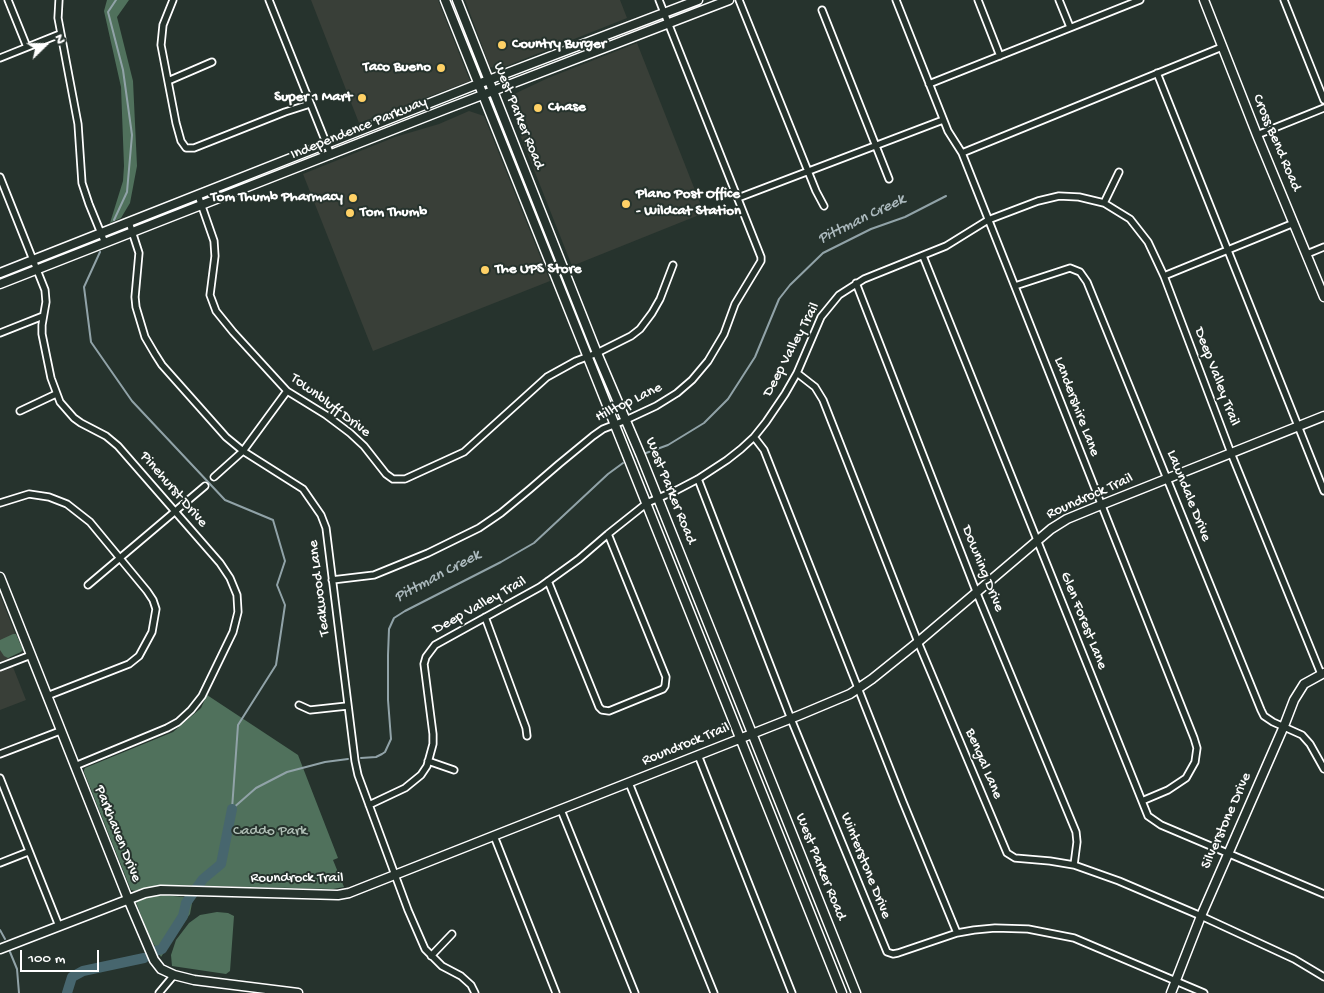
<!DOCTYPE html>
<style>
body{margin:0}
#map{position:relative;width:1324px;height:993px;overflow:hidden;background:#26332d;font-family:"Gochi Hand",sans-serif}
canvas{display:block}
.north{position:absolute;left:20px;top:20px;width:50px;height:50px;-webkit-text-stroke:4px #26332d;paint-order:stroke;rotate:68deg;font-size:14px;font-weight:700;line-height:20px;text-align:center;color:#fff}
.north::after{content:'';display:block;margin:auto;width:18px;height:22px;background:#fff;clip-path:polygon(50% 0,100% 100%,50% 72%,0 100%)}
.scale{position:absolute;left:20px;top:950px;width:79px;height:22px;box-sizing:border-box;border:2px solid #fff;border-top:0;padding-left:6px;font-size:15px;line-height:18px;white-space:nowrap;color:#fff;-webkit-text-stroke:4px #26332d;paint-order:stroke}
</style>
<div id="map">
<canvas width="1324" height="993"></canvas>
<div class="north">N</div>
<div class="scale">100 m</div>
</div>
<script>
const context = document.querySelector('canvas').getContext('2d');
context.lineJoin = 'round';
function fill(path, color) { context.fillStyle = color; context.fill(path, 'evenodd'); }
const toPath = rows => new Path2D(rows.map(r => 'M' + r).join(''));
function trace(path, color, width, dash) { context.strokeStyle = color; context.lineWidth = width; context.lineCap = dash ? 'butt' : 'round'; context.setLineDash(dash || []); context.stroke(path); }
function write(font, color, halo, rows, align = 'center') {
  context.font = font + ' "Gochi Hand",sans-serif'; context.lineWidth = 4; context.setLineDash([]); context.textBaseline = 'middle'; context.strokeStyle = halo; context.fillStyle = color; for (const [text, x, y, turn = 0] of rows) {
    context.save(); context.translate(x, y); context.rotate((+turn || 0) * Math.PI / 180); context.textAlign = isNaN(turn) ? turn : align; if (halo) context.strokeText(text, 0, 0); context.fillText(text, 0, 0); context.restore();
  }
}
fill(toPath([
 [311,0,438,0,470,81,359,123],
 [465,0,620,0,627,18,499,69,490,67],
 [637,43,704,213,572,266,521,137,510,100,510,96,548,78],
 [469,111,484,116,550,281,373,351,303,174,395,137,439,124],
 [0,595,22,651,9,657,26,700,0,710]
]), '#393f38');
fill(toPath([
 [107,0,129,0,117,17,133,81,137,166,130,203,121,218,110,223,123,181,124,166,121,87,104,11],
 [13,634,16,634,23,650,21,652,8,658,4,656,0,650,0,640],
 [207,695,298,755,338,858,333,860,344,887,333,889,173,885,158,885,135,891,131,890,84,772,84,770,85,768,173,732,201,708],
 [163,895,193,898,190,914,161,957,148,934,136,902,149,897],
 [217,912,228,913,234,916,230,971,226,974,172,966,171,955,176,940,189,923,200,915]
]), '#50715c');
trace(toPath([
 [114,220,127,192,132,135,123,70,108,12,116,0],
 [100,252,84,287,91,342,132,401,225,500,273,520,285,561,277,585,285,605,276,665,238,725,232,809],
 [646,453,668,445,704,423,728,399,755,357,779,299,790,285,823,253,871,229,905,217,946,196],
 [361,758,376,757,382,754,385,752,391,739,388,700,388,655,389,629,394,618,405,611,501,562,534,543,608,474,623,463],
 [232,809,256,788,287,772,325,762,348,759],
 [0,930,5,939],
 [10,952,17,969,19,993]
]), '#91a3a8', 2);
trace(toPath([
 [156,951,162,949,183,916,186,903,203,879,221,864,232,809],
 [67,993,72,977,83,971,144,958]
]), '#47666e', 10);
const street = toPath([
 [8,0,27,47],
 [59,0,58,18,78,124,82,183,89,204,105,243],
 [173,0,163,25,161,45,176,123,181,141,186,148,194,148,285,112,310,104],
 [269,0,331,155],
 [739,0,816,191,824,206],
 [896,0,948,131,962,153,1194,738,1197,748,1195,762,1186,778,1168,790,1142,801],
 [978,0,1000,56],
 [1059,0,1070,27],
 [1284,0,1324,100],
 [822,10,889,179],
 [0,58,60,34],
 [1157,73,1324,491],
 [168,81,212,62],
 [929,84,1140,0],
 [1257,135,1324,108],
 [962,153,1222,47],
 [0,177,45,290,46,302,42,325,42,334,51,378,60,402,74,418,81,423,106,436,118,446,220,563,230,578,237,595,238,612,233,632,202,696,191,710,178,722,167,728,75,766],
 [198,195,214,241,215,256,210,295,216,311,233,332,287,391,326,415,350,433,364,446,386,474,393,479,405,479,464,452,547,377,576,361,597,353,631,336,640,329,652,313,660,299,673,265],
 [738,198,943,120],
 [1104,203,1119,172],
 [129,222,139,253,135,297,136,307,145,337,155,354,162,365,226,437,243,451,303,489,321,515,326,528,355,761,358,775,408,910,425,949,442,966,461,976,471,985,475,993],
 [1307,254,1324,247],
 [923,256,1148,816,1161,825,1324,894],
 [1164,276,1294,223],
 [856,283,976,591,1076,832,1077,842,1074,865],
 [1015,286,1070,268,1080,272,1087,282,1261,710,1264,716,1273,722,1302,735,1310,744,1324,769],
 [0,333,43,316],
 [797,373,815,387,823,400,918,642,1007,853,1015,858,1050,861,1074,865,1119,881,1201,916,1294,959,1324,977],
 [20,411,56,394],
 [754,437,764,450,903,802,957,933],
 [214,477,243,451,287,391],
 [698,479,791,719,887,952,893,954,898,953,957,933,974,930,995,928,1028,929,1074,938,1204,993],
 [0,503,29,494,49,497,67,504,90,522,147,591,153,600,156,609,152,632,139,656,129,664,47,696],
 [332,580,374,575,428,553,479,528,501,513,530,489,559,464,593,436,603,429,626,420,656,406,677,393,692,380,708,361,724,334,735,304,761,261,761,257,659,0],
 [548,581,599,707,602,710,609,711,663,689,665,686,666,677,608,534],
 [88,585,205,486],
 [485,617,526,728,527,736],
 [0,667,31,655],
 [299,705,310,710,347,706],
 [0,754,60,731],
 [698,755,792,993],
 [428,761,454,770],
 [0,778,59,926],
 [629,783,714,993],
 [369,805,405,788,421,775,427,766,433,744,433,734,424,664,426,657,435,645,540,587,579,559,608,534,647,503,677,490,698,479,727,460,741,449,754,437,766,422,785,394,797,373,821,317,839,295,864,279,946,246,988,220,1038,201,1059,196,1079,197,1104,203,1130,219,1148,242,1164,276,1231,453,1321,674],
 [561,810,635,993],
 [494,836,556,993],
 [0,863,28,852],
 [431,956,452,934],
 [159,993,174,975]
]);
const secondary = toPath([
 [445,0,842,993],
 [457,0,597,353,641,456,856,993],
 [1204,0,1257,135,1324,297],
 [0,273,473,86,698,0],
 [0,284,446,109,729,0],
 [0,577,128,899,154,960,161,969,174,975,194,980,298,993],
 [0,949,145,893,161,890,338,895,349,893,800,715,850,694,872,679,918,642,1051,529,1067,519,1101,505,1324,416],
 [1171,993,1201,916,1284,726,1294,700,1304,684,1324,673]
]);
trace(street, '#fff', 9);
trace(secondary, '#fff', 11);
trace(street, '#26332d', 5.5);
trace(secondary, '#26332d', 8);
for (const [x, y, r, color] of [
 [502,45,5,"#ffd166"],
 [441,68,5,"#ffd166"],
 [362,98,5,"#ffd166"],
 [538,108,5,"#ffd166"],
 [353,198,5,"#ffd166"],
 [626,204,5,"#ffd166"],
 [350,213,5,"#ffd166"],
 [485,270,5,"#ffd166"]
]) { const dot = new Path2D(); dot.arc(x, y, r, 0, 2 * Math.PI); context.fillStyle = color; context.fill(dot); trace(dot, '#26332d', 2); }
write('bold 15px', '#fff', '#26332d', [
 ["Country Burger",512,45],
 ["Taco Bueno",431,68,"right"],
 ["Super 1 Mart",352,98,"right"],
 ["Chase",548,108],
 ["Plano Post Office",636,195],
 ["- Wildcat Station",636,212],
 ["Tom Thumb Pharmacy",343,198,"right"],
 ["Tom Thumb",360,213],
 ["The UPS Store",495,270]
], 'left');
write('15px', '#fff', '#26332d', [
 ["West Parker Road",518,116,68],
 ["Independence Parkway",359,129,-22],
 ["Cross Bend Road",1276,143,67],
 ["Deep Valley Trail",792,350,-62],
 ["Deep Valley Trail",1216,377,69],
 ["Hilltop Lane",629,403,-26],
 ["Townbluff Drive",330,406,37],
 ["Landershire Lane",1076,407,69],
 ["Pinehurst Drive",173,490,49],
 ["West Parker Road",670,491,68],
 ["Lawndale Drive",1188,496,68],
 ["Roundrock Trail",1090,497,-24],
 ["Downing Drive",982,569,68],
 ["Teakwood Lane",320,588,-97],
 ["Deep Valley Trail",480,606,-29],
 ["Glen Forest Lane",1083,621,68],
 ["Roundrock Trail",686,745,-22],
 ["Bengal Lane",983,764,67],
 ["Silverstone Drive",1227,821,-66],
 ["Parkhaven Drive",117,834,68],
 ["Winterstone Drive",865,866,68],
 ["West Parker Road",820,867,68],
 ["Roundrock Trail",297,879]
]);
write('15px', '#b0bfb6', '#26332d', [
 ["Caddo Park",270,832]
]);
write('italic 16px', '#acbabe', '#26332d', [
 ["Pittman Creek",862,220,-26],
 ["Pittman Creek",438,577,-28]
]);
</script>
